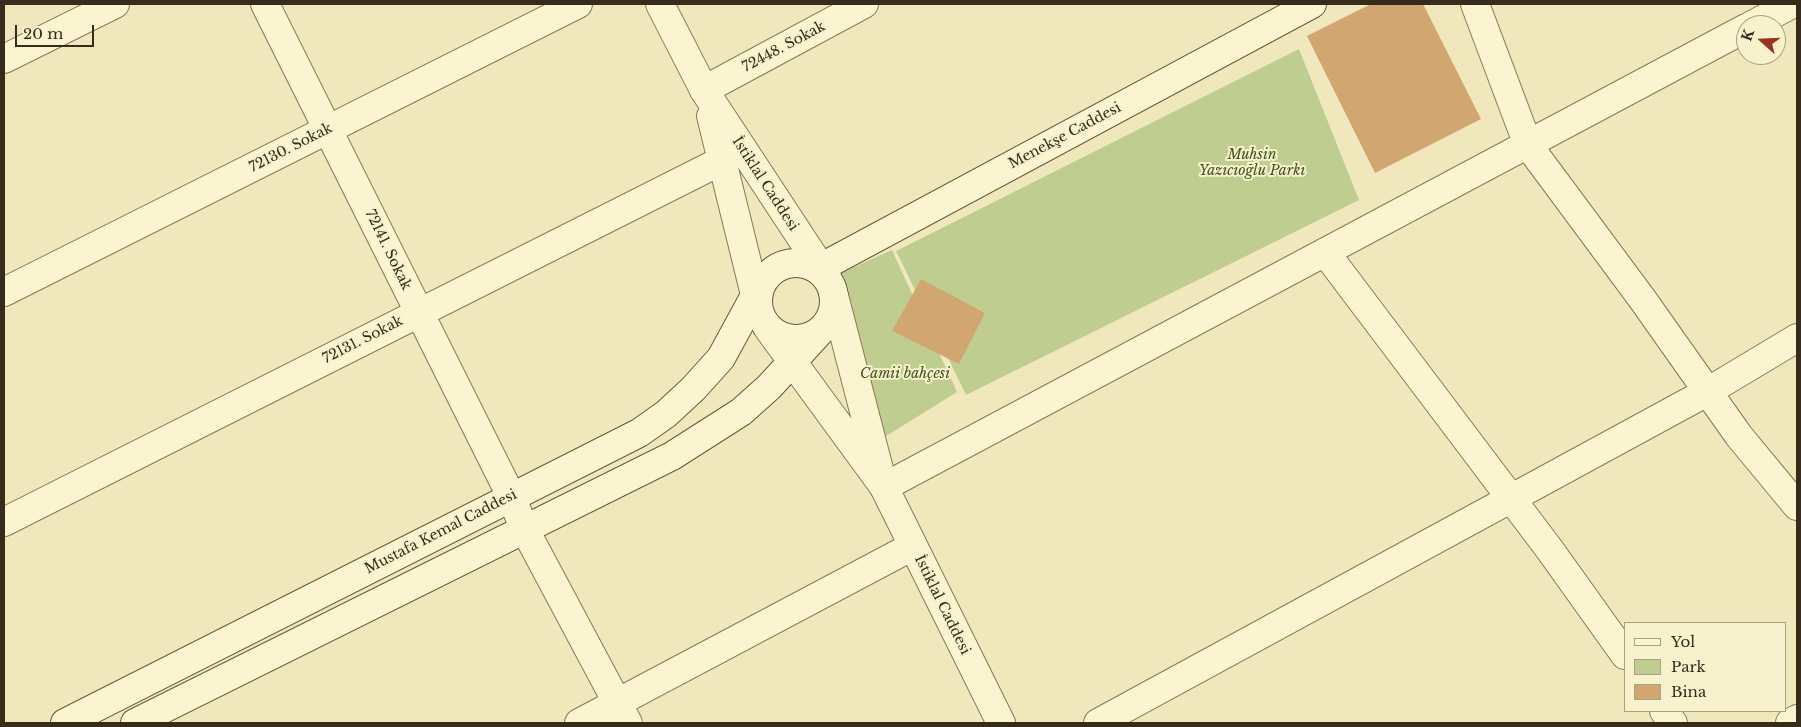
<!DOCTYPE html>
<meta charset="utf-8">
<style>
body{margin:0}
#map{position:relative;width:1801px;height:727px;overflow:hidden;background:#f0e8bc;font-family:"Libre Baskerville",serif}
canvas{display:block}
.frame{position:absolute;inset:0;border:5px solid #372c1b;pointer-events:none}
.legend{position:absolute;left:1624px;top:622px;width:162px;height:90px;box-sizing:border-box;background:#f7f1cc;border:1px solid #aaa285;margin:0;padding:6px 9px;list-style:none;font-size:15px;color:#372c1b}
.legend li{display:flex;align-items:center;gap:10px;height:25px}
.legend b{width:25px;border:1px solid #aaa285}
.north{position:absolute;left:1736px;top:15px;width:50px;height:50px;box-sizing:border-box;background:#f7f1cc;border:1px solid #aaa285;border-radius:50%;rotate:290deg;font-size:14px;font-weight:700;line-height:20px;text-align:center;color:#372c1b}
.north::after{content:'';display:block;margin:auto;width:18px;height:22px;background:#9b3121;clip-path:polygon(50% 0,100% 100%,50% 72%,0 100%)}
.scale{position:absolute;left:15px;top:25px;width:79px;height:22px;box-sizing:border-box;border:2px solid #372c1b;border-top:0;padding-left:6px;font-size:15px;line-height:18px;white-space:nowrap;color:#372c1b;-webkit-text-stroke:4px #f7f1cc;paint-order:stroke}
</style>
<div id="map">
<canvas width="1801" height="727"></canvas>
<div class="frame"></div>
<ul class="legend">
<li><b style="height:6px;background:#fbf4d0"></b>Yol</li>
<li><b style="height:14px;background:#bfce90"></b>Park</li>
<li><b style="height:14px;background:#d1a670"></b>Bina</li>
</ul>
<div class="north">K</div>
<div class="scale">20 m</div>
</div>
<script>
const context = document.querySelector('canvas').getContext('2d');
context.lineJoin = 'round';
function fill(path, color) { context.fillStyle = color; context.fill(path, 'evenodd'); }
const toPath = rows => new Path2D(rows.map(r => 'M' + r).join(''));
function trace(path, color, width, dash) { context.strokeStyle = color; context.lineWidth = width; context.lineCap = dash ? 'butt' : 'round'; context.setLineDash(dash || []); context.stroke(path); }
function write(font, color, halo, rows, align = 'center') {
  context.font = font + ' "Libre Baskerville",serif'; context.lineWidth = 4; context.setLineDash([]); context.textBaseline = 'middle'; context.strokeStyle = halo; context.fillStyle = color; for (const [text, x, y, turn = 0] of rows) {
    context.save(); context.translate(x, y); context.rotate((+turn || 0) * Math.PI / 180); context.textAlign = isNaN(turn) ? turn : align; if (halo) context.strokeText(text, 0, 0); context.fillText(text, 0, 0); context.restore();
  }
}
fill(toPath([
 [1299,49,1359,200,966,395,896,251],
 [892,250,957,392,883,438,832,277]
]), '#bfce90');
fill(toPath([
 [1371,4,1423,4,1481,119,1375,173,1307,36],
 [921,279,985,313,959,364,892,331]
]), '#d1a670');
const minor = toPath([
 [265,4,511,496,524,528,628,723],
 [1475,4,1528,145,1643,300,1739,436,1797,506],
 [1752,25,1792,4],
 [4,59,115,4],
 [704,90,864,4],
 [1325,252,1550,550,1625,655],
 [4,292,578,4],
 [884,487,1746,28],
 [4,522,723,160],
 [1664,711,1673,723],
 [579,723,913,546],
 [1098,723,1707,392,1797,338],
 [1790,723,1797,719]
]);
const tertiary = toPath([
 [660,4,704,90,827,277],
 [711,116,757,303],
 [832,288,880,473],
 [767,327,884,487,1001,723]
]);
const secondary = toPath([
 '758 301a38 38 0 1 1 76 0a38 38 0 1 1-76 0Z',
 [818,269,1312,4],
 [65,723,639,433,666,414,693,389,721,358,764,279],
 [135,723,672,456,741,412,769,387,826,325]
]);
trace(minor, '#897855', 30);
trace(tertiary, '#897855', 30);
trace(secondary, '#6a5838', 30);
trace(minor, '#fbf4d0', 28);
trace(tertiary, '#fbf4d0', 28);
trace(secondary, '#fbf4d0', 28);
write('14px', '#372c1b', '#f7f1cc', [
 ["72448. Sokak",784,47,-28],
 ["Menekşe Caddesi",1065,136,-28],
 ["72130. Sokak",291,148,-27],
 ["İstiklal Caddesi",765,184,57],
 ["72141. Sokak",388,250,64],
 ["72131. Sokak",363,340,-27],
 ["Mustafa Kemal Caddesi",441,532,-27],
 ["İstiklal Caddesi",942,605,64]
]);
write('italic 14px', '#405520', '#f7f1cc', [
 ["Muhsin",1252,155],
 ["Yazıcıoğlu Parkı",1252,171],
 ["Camii bahçesi",905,374]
]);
</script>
